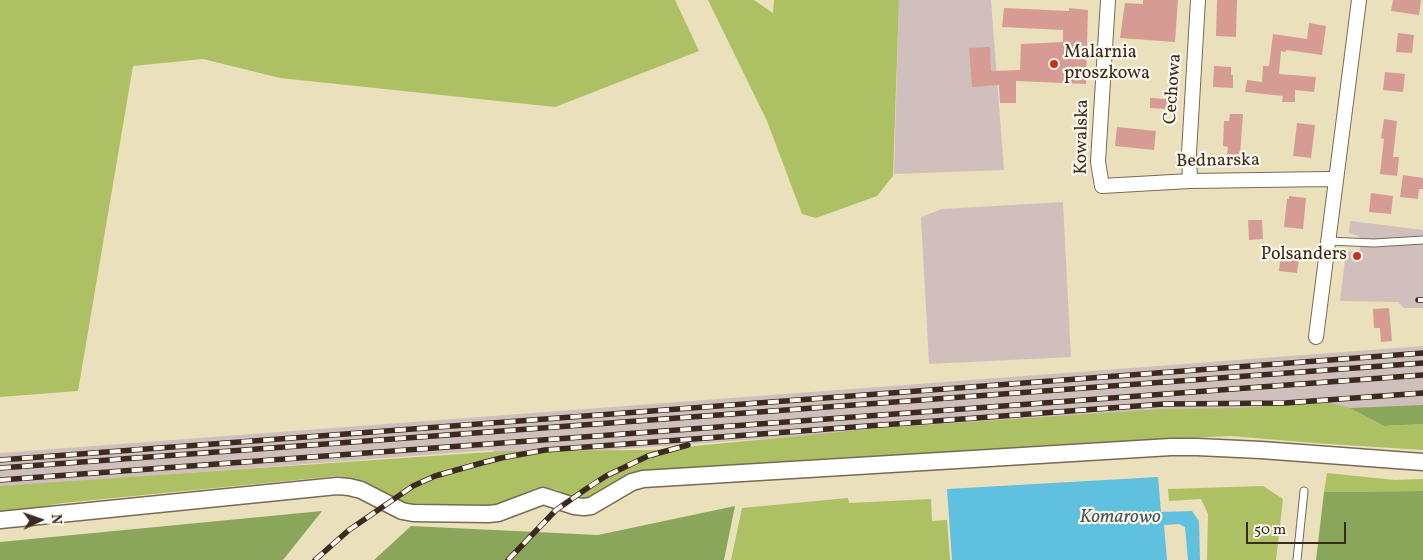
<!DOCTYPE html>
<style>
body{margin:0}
#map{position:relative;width:1423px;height:560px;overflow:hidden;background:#ebe0bc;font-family:Vollkorn,serif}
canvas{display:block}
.north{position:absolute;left:15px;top:495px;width:50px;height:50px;-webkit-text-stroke:4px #fbf7ec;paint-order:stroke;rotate:87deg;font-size:14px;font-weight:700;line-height:20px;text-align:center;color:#3b2a1e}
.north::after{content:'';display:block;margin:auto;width:18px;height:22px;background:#3b2a1e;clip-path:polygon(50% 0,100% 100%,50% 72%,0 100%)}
.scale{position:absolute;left:1246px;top:522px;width:100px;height:22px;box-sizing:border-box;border:2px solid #3b2a1e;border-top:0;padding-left:6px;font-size:15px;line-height:18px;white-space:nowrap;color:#3b2a1e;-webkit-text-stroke:4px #fbf7ec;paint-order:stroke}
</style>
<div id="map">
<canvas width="1423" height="560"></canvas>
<div class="north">N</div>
<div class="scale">50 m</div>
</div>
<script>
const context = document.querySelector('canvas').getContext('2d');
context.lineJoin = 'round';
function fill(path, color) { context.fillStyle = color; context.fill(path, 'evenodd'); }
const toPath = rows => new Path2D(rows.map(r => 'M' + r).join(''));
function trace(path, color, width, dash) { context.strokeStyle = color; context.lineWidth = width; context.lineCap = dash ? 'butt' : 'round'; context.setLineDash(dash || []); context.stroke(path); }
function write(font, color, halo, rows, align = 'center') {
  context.font = font + ' Vollkorn,serif'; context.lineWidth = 4.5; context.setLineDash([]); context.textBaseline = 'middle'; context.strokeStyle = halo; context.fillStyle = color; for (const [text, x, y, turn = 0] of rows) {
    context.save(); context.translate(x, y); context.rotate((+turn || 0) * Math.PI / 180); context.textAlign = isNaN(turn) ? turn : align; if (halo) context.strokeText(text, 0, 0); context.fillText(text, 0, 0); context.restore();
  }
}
fill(toPath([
 [899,0,991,0,1004,170,894,174],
 [1063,202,1071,357,929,364,921,217,942,209],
 [1350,221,1423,230,1423,308,1404,308,1398,302,1340,301,1346,252,1360,250,1359,236,1349,233],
 [1423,346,1423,411,1085,415,568,453,497,464,493,450,0,487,0,453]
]), '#d1bfbe');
fill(toPath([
 [0,0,675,0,699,51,555,107,280,78,203,59,133,66,78,391,0,397],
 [708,0,754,0,773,13,774,0,899,0,893,176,877,196,816,218,802,214,767,121],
 [1327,402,1350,408,1384,426,1423,424,1423,450,1314,443,1231,436,1167,439,635,474,590,499,577,500,557,490,545,487,536,488,497,505,483,506,410,506,396,501,372,486,355,479,337,476,63,503,0,513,0,486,504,451,653,450,882,428,1163,409,1237,408],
 [1327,473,1395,480,1423,479,1423,491,1324,492],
 [1263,486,1283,499,1276,560,1207,560,1208,514,1201,499,1169,501,1168,489],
 [848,498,849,503,931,499,932,521,947,520,950,560,731,560,742,508]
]), '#adc064');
fill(toPath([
 [1423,405,1423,424,1384,426,1350,408],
 [1423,491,1423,560,1316,560,1324,492],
 [735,506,724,560,374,560,411,526,598,535],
 [322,511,283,560,0,560,0,542]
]), '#8aa65a');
fill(toPath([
 [1158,477,1161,512,1192,511,1199,521,1200,560,1188,560,1185,527,1179,524,1164,525,1167,560,952,560,947,489]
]), '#5fc1dd');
fill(toPath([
 [1143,0,1178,0,1175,42,1120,38,1125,3,1143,4],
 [1217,0,1237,0,1236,37,1216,36],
 [1393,0,1421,0,1419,15,1391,11],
 [1004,8,1069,11,1069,8,1088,10,1086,84,1016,81,1016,103,1000,103,999,85,972,87,969,48,990,47,991,71,1020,70,1021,44,1063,42,1063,30,1002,27],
 [1309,23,1326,26,1322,55,1286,50,1286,52,1281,51,1279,74,1316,77,1314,92,1295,90,1295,102,1282,102,1283,96,1245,92,1247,80,1262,82,1263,66,1269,66,1273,34,1307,39],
 [1398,33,1414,35,1412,53,1396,52],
 [1214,66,1231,67,1231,75,1233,75,1233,88,1213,87],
 [1385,72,1405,74,1403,92,1383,90],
 [1150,98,1167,99,1167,109,1150,108],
 [1230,114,1243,114,1240,155,1227,154,1228,147,1223,146,1224,121,1229,121],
 [1384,119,1397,121,1393,157,1399,157,1397,176,1380,174,1384,139,1381,138],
 [1297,123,1315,125,1311,158,1293,156],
 [1117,127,1156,131,1154,150,1115,146],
 [1403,175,1423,178,1423,189,1419,189,1418,199,1400,197],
 [1371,193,1393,196,1391,214,1369,212],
 [1289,196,1306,198,1303,229,1284,227,1287,199,1289,199],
 [1248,220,1262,220,1263,239,1249,240],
 [1281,251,1300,254,1297,273,1279,271],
 [1389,308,1392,341,1381,342,1380,328,1374,328,1373,309]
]), '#d69c93');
const service = toPath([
 [1328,241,1374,243,1423,240],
 [1297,560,1304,491]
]);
const minor = toPath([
 [1108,0,1098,162,1102,186,1190,181,1328,179,1336,180],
 [1190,181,1189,153,1198,0],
 [1316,337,1359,0]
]);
const tertiary = toPath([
 [0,520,337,486,349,487,361,490,402,511,413,513,488,514,498,513,543,496,574,506,584,507,591,506,632,482,643,479,1171,447,1197,447,1261,450,1423,462]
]);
trace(service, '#796a55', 9);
trace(minor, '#796a55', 16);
trace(tertiary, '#796a55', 19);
trace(service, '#fff', 7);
trace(minor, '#fff', 14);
trace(tertiary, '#fff', 16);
const rail = toPath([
 [1418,300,1423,300],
 [0,460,1423,353],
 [0,468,1423,363],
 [0,480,1423,375],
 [315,560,349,530,413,486,435,476,478,464,501,458,545,450,1164,404,1285,403,1423,393],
 [508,560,556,510,586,489,606,476,648,456,688,445]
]);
trace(rail, '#3b2a1e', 5.5);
trace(rail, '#fbf7ec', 4, [11]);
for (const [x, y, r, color] of [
 [1054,64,5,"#c8321e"],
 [1357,256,5,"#c8321e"]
]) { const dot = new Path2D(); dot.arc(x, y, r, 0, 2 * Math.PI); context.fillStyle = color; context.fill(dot); trace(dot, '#fbf7ec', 2); }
write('18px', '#3b2a1e', '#fbf7ec', [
 ["Malarnia",1064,54],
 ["proszkowa",1064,75],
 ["Polsanders",1347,256,"right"]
], 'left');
write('18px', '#3b2a1e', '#fbf7ec', [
 ["Cechowa",1174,89,-86],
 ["Kowalska",1083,137,-89],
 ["Bednarska",1218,162,-1]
]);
write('italic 19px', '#465757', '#fbf7ec', [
 ["Komarowo",1120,519]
]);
</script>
